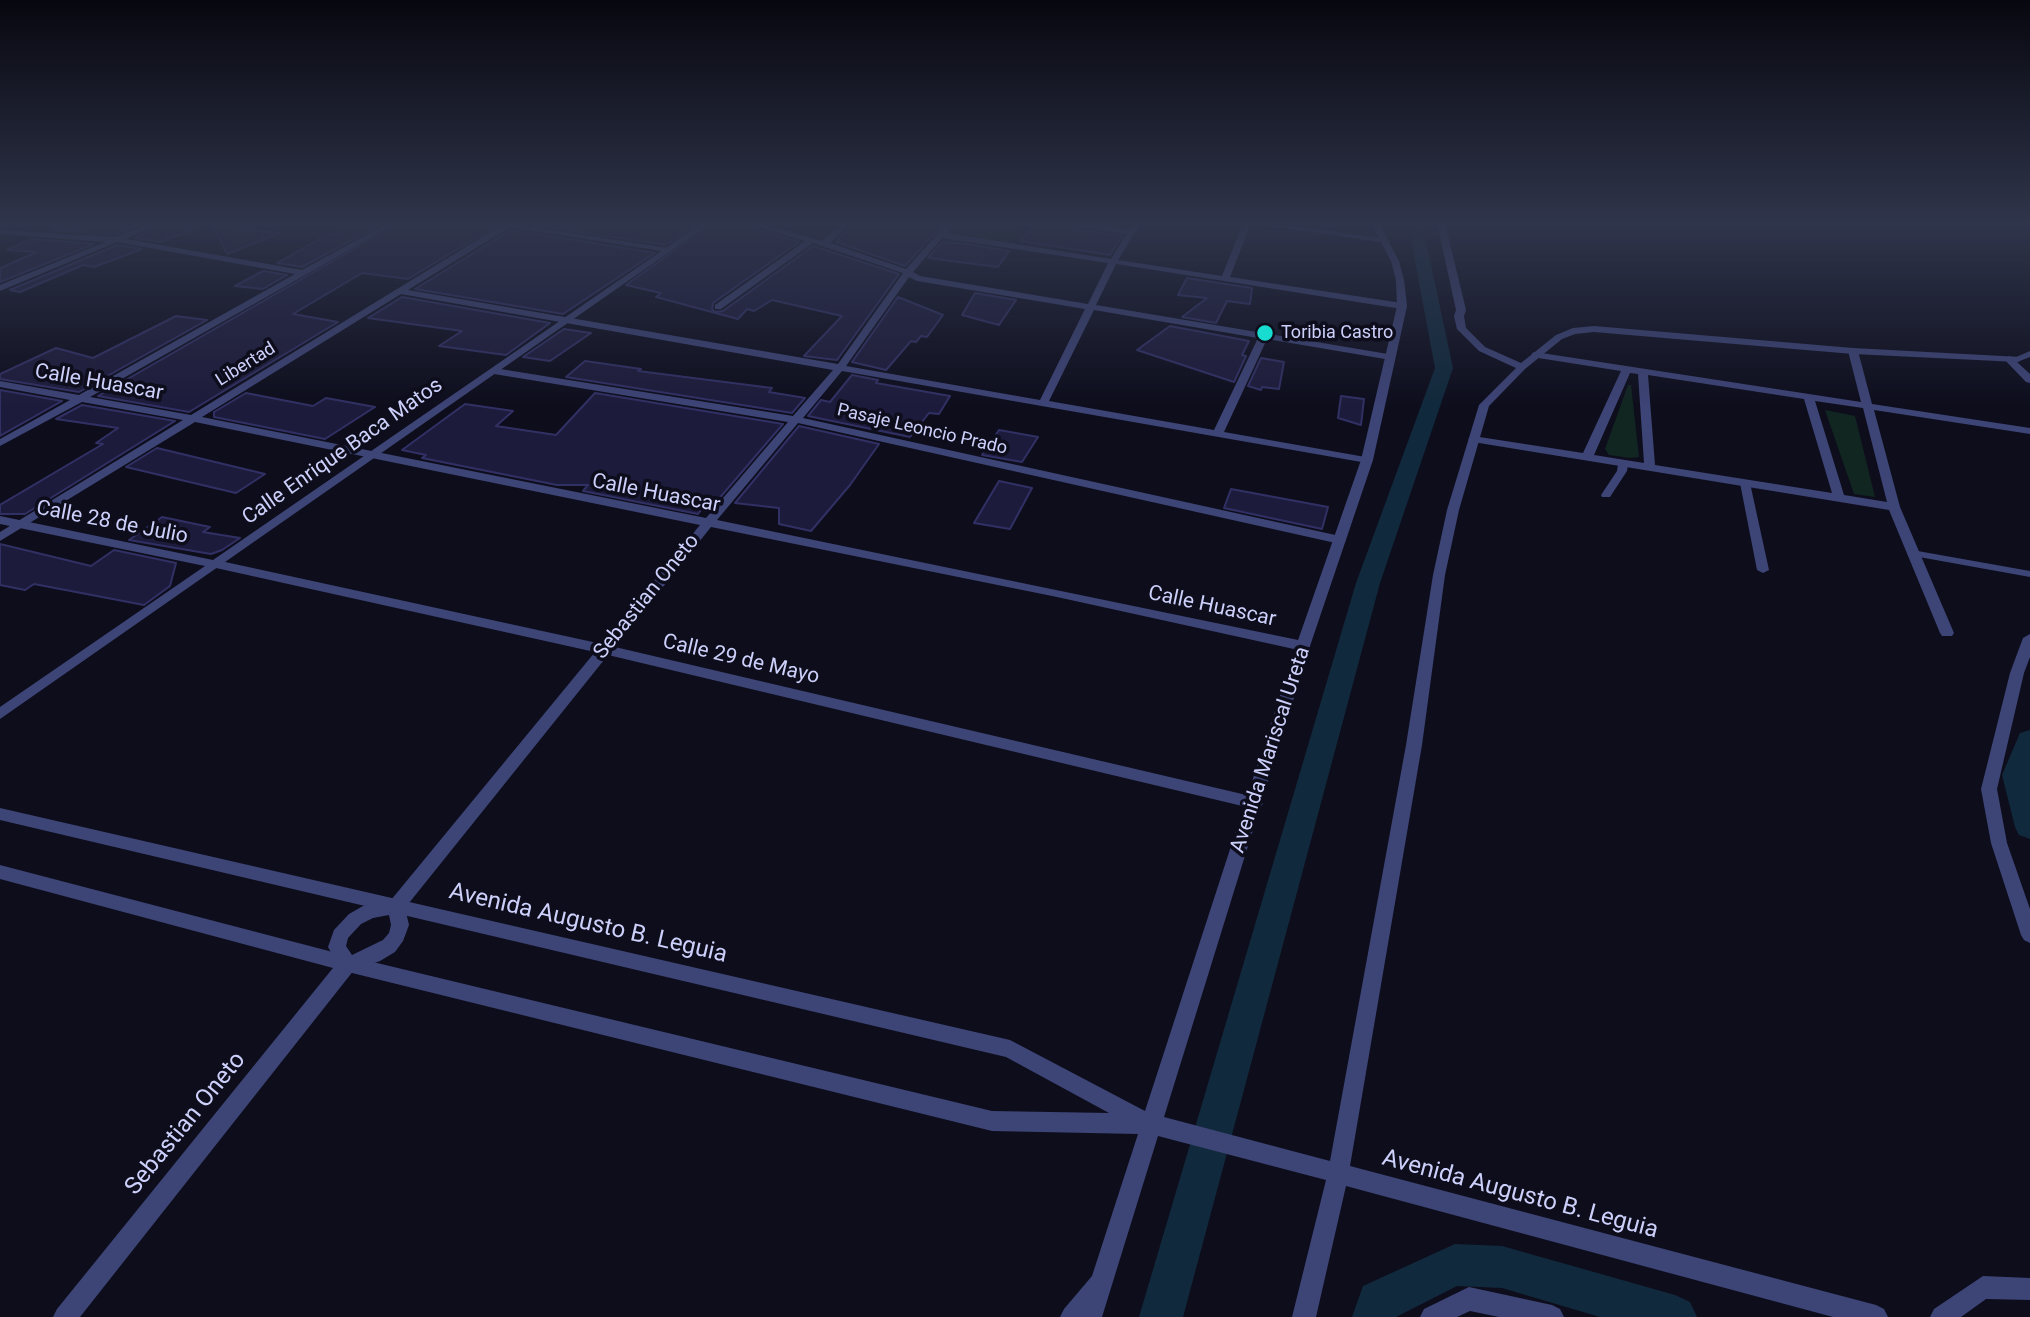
<!DOCTYPE html>
<style>
body{margin:0}
canvas{display:block;background:#0d0d1c}
</style>
<canvas width="2030" height="1317"></canvas>
<script>
const context = document.querySelector('canvas').getContext('2d');
context.lineJoin = 'round';
function fill(path, color) { context.fillStyle = color; context.fill(path, 'evenodd'); }
const toPath = rows => new Path2D(rows.map(r => 'M' + r).join(''));
function trace(path, color, width, dash) { context.strokeStyle = color; context.lineWidth = width; context.lineCap = dash ? 'butt' : 'round'; context.setLineDash(dash || []); context.stroke(path); }
function write(font, color, halo, rows, align = 'center') {
  context.font = font + ' Roboto,sans-serif'; context.lineWidth = 7; context.setLineDash([]); context.textBaseline = 'middle'; context.strokeStyle = halo; context.fillStyle = color; for (const [text, x, y, turn = 0] of rows) {
    context.save(); context.translate(x, y); context.rotate((+turn || 0) * Math.PI / 180); context.textAlign = isNaN(turn) ? turn : align; if (halo) context.strokeText(text, 0, 0); context.fillText(text, 0, 0); context.restore();
  }
}
fill(toPath([
 [951,223,1026,223,1006,244,942,235],
 [1628,385,1631,385,1639,457,1630,458,1609,455,1605,449],
 [1825,410,1855,416,1875,497,1854,494]
]), '#112521');
fill(toPath([
 [1408,223,1422,223,1453,368,1380,583,1183,1317,1139,1317,1356,583,1435,368,1408,223],
 [2030,730,2030,839,2019,835,2015,827,2002,775,2020,733,2030,730],
 [1455,1244,1502,1246,1675,1295,1690,1302,1697,1317,1600,1317,1502,1288,1457,1286,1396,1317,1352,1317,1363,1286,1455,1244]
]), '#11293c');
const building = toPath([
 [69,223,145,223,115,234,51,230,69,223],
 [163,223,207,223,207,224,160,242,135,238,163,223],
 [337,223,383,223,302,267,277,263,329,234,336,235,337,223],
 [399,223,501,223,408,279,362,273,293,314,338,322,189,412,98,396,399,223],
 [520,223,698,223,666,245,520,223],
 [713,223,742,223,744,226,799,242,713,303,712,309,715,312,723,311,813,246,899,274,837,360,804,356,842,316,772,300,754,311,747,309,738,319,656,297,661,293,626,285,713,223],
 [854,223,944,223,905,266,836,242,854,223],
 [1038,223,1060,224,1066,228,1122,236,1110,255,1020,241,1038,223],
 [213,226,280,233,227,254,213,226],
 [511,230,655,253,563,314,415,289,511,230],
 [31,239,94,244,0,282,0,268,37,252,7,250,31,239],
 [942,242,967,244,1009,251,998,267,928,258,942,242],
 [117,245,142,249,94,267,83,265,20,292,10,290,117,245],
 [263,271,287,275,263,289,235,286,263,271],
 [1187,278,1252,288,1250,304,1227,301,1216,323,1182,317,1207,298,1178,295,1187,278],
 [975,293,1016,300,999,325,962,315,975,293],
 [402,297,550,323,506,355,439,346,462,331,368,318,402,297],
 [898,297,943,315,927,337,921,336,916,342,911,341,886,370,852,362,898,297],
 [176,316,207,320,79,392,0,379,0,374,56,348,93,358,176,316],
 [1170,326,1249,341,1242,355,1246,356,1234,382,1137,350,1170,326],
 [564,329,591,333,550,361,523,357,564,329],
 [1261,358,1284,362,1279,389,1262,387,1261,390,1248,386,1261,358],
 [585,361,641,369,638,371,772,388,769,392,805,398,792,413,566,377,585,361],
 [852,375,878,380,876,383,950,396,939,414,929,413,910,437,808,416,821,400,830,402,852,375],
 [0,390,62,401,0,436,0,390],
 [246,393,313,406,326,398,375,407,325,439,214,417,214,412,246,393],
 [595,393,783,424,717,501,708,500,698,514,583,491,588,485,557,485,422,458,426,455,402,450,465,404,513,411,496,426,556,435,595,393],
 [1341,396,1364,399,1361,425,1338,418,1341,396],
 [82,405,175,421,25,514,0,514,0,505,103,444,96,443,118,428,56,419,82,405],
 [799,426,879,444,850,485,811,531,779,524,779,508,735,503,799,426],
 [999,430,1038,437,1022,462,982,455,999,430],
 [157,448,265,474,236,493,126,467,157,448],
 [999,481,1032,488,1010,529,974,523,999,481],
 [1231,489,1328,507,1322,529,1224,508,1231,489],
 [162,517,210,527,203,532,240,538,222,550,211,554,129,540,162,517],
 [0,544,91,566,114,550,176,563,170,586,144,605,34,584,25,590,0,585,0,544]
]);
fill(building, '#1d1b3b');
trace(building, '#313064', 2);
fill(toPath([
 [1623,461,1628,464,1627,471,1610,497,1602,497,1601,495,1617,471,1618,464,1623,461],
 [1745,480,1750,483,1769,570,1763,573,1757,570,1740,483,1745,480],
 [1912,550,2030,571,2030,577,1908,555,1907,553,1912,550]
]), '#3d4476');
fill(toPath([
 [151,223,161,223,126,239,302,270,388,223,397,223,90,397,191,415,505,223,668,248,672,250,668,252,510,227,408,290,838,364,903,273,813,243,721,309,715,309,715,305,805,241,745,223,756,223,822,241,842,223,850,223,830,243,906,269,947,223,955,223,946,233,1111,259,1126,234,1066,225,1062,223,1080,223,1129,229,1133,223,1141,223,1118,260,1222,276,1243,223,1251,223,1230,277,1402,303,1407,306,1402,309,1116,264,1096,305,1394,355,1394,359,1391,360,1267,339,1224,432,1371,458,1373,460,1367,463,842,371,803,418,1340,536,1346,540,1344,543,1340,544,798,423,717,520,1303,641,1310,646,1308,649,1303,651,1057,597,711,527,615,647,1255,797,1261,799,1263,803,1261,807,1255,809,608,655,405,908,409,925,403,941,395,952,380,961,354,970,80,1317,53,1317,57,1309,337,963,328,947,334,930,349,914,363,906,391,900,595,652,216,568,212,567,210,564,212,561,216,560,602,644,700,525,195,422,0,541,0,532,183,420,82,402,0,446,0,439,70,400,0,387,0,381,79,395,295,274,117,242,0,291,0,285,105,242,0,234,0,230,115,237,151,223],
 [942,238,1108,263,1088,304,920,276,913,272,942,238],
 [909,277,917,281,1085,309,1040,400,846,366,909,277],
 [401,294,833,370,793,416,494,368,489,371,494,374,788,422,706,518,202,417,401,294],
 [1094,310,1258,338,1214,430,1049,401,1094,310],
 [389,915,391,925,389,933,383,940,352,955,346,946,348,938,361,924,373,918,389,915],
 [1252,223,1270,223,1386,239,1390,241,1386,243,1252,223],
 [1853,348,1858,351,1872,404,2030,428,2030,434,1874,410,1900,507,1954,633,1952,636,1942,636,1940,633,1889,510,1473,442,1468,439,1473,436,1583,453,1621,371,1532,357,1532,353,1535,352,1861,402,1848,351,1853,348],
 [1630,373,1638,374,1644,463,1594,455,1630,373],
 [1648,375,1804,399,1832,493,1655,465,1648,375],
 [1815,401,1863,408,1887,502,1844,495,1815,401],
 [2030,351,2030,357,2017,362,2030,374,2030,383,2026,382,2004,359,2009,356,2014,358,2030,351],
 [2030,634,2030,657,2024,673,1997,789,2007,843,2030,909,2030,943,2024,940,2021,935,1991,843,1981,789,2010,673,2023,638,2030,634],
 [1983,1276,2030,1278,2030,1300,1986,1299,1961,1317,1930,1317,1934,1309,1983,1276],
 [1469,1287,1552,1305,1560,1309,1564,1317,1499,1317,1470,1311,1457,1317,1420,1317,1424,1309,1469,1287]
]), '#3d4476');
fill(toPath([
 [702,223,711,223,0,719,0,707,205,566,0,524,0,516,213,560,702,223],
 [1371,223,1379,223,1399,261,1404,280,1407,306,1373,460,1310,646,1164,1117,1330,1161,1406,745,1433,575,1447,510,1479,405,1516,368,1479,351,1457,329,1454,316,1456,310,1437,223,1445,223,1466,310,1464,316,1466,328,1485,347,1521,363,1556,335,1573,328,1594,326,1853,348,2021,357,2023,359,2018,362,1853,354,1594,332,1575,334,1562,339,1525,369,1489,406,1459,510,1445,575,1422,745,1350,1166,1876,1305,1884,1309,1888,1317,1833,1317,1346,1186,1316,1317,1292,1317,1326,1180,1158,1136,1102,1317,1060,1317,1064,1309,1092,1276,1138,1134,992,1131,348,972,0,879,0,865,348,956,992,1111,1109,1113,1006,1057,0,820,0,808,1010,1040,1145,1111,1296,646,1361,460,1397,306,1396,280,1391,261,1371,223]
]), '#3d4476');
const sky = context.createLinearGradient(0, 0, 0, 407);
sky.addColorStop(0, '#07070f');
sky.addColorStop(0.55, '#2f354b');
sky.addColorStop(1, '#2f354b00');
context.fillStyle = sky;
context.fillRect(0, 0, 2030, 407);
for (const [x, y, r, color] of [
 [1265,333,9,"#17dccf"]
]) { const dot = new Path2D(); dot.arc(x, y, r, 0, 2 * Math.PI); context.fillStyle = color; context.fill(dot); trace(dot, '#0d0d1c', 2.5); }
write('18px', '#cdd0fa', '#0d0d1c', [
 ["Toribia Castro",1281,333]
], 'left');
write('18px', '#cdd0fa', '#0d0d1c', [
 ["Libertad",246,365,-32],
 ["Pasaje Leoncio Prado",922,430,13]
]);
write('21px', '#cdd0fa', '#0d0d1c', [
 ["Calle Huascar",99,383,10],
 ["Calle Enrique Baca Matos",343,452,-35],
 ["Calle Huascar",656,494,11],
 ["Calle 28 de Julio",112,523,11],
 ["Sebastian Oneto",647,597,-51],
 ["Calle Huascar",1212,607,12],
 ["Calle 29 de Mayo",741,660,13],
 ["Avenida Mariscal Ureta",1271,750,-72]
]);
write('24px', '#cdd0fa', '#0d0d1c', [
 ["Avenida Augusto B. Leguia",588,924,13],
 ["Sebastian Oneto",186,1124,-51],
 ["Avenida Augusto B. Leguia",1520,1195,15]
]);
</script>
